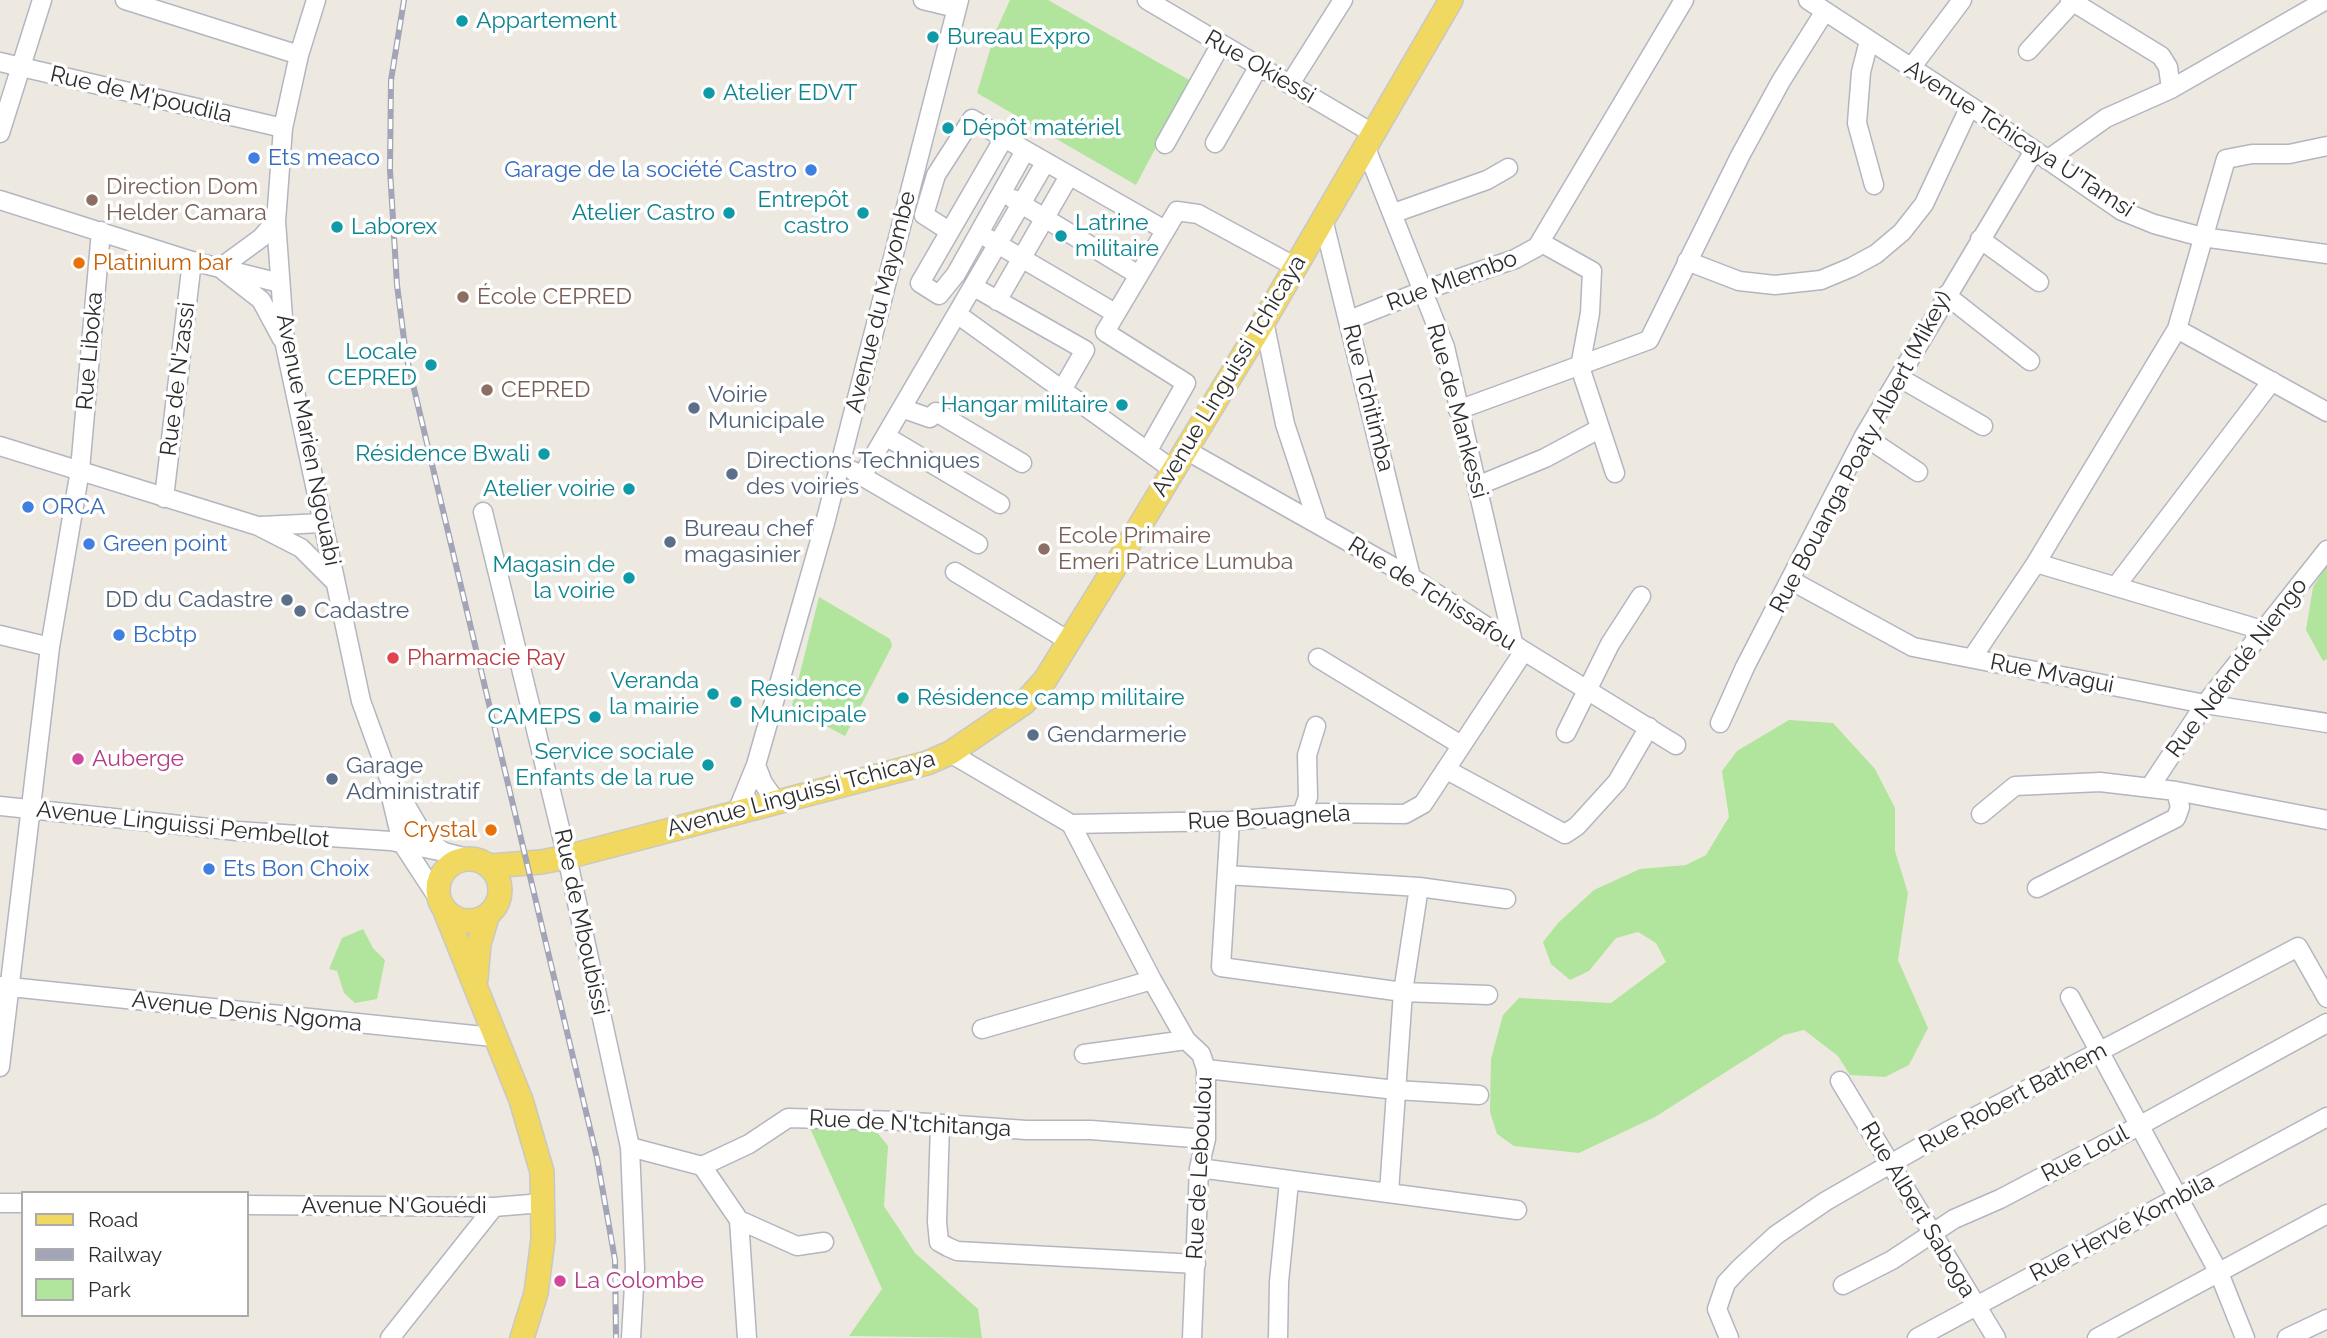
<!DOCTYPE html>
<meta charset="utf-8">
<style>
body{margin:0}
#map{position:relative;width:2327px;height:1338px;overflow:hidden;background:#eee9e0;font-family:Raleway,sans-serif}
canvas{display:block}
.legend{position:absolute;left:21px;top:1191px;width:228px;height:126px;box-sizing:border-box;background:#fff;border:2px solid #ababab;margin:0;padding:9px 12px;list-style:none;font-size:21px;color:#2d2d2d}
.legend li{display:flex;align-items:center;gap:14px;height:35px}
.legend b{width:35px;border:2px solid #ababab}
</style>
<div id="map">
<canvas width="2327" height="1338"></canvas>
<ul class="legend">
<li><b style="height:9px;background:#f1d861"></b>Road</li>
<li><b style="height:9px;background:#a2a4b7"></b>Railway</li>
<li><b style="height:19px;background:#b1e49c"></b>Park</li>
</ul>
</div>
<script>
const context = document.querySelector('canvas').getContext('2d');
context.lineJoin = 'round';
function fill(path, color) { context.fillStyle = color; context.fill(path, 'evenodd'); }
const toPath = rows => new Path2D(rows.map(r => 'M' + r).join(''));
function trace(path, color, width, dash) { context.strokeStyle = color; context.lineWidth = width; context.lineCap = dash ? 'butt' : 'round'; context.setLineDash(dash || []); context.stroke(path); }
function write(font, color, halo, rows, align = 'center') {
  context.font = font + ' Raleway,sans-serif'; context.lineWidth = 7; context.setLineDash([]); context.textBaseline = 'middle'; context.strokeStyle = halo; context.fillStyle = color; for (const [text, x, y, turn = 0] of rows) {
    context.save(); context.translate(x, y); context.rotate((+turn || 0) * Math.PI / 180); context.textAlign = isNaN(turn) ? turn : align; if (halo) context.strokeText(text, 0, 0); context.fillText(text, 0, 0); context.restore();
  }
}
fill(toPath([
 [1010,0,1048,0,1191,81,1136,185,977,93,995,33],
 [2327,565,2327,659,2323,661,2306,630,2313,587],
 [819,597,890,639,892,646,845,736,795,710,792,705],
 [1789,720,1833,723,1875,769,1895,808,1895,851,1908,893,1898,960,1928,1028,1909,1065,1885,1077,1850,1075,1838,1056,1804,1030,1784,1035,1655,1117,1579,1153,1514,1146,1497,1134,1490,1112,1491,1059,1503,1015,1519,998,1611,1003,1666,962,1656,943,1638,932,1616,938,1589,971,1570,980,1551,964,1543,942,1558,923,1594,890,1640,869,1686,865,1706,855,1729,817,1722,771,1737,751],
 [363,929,373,948,385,960,377,999,355,1003,344,993,337,971,329,969,342,938],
 [809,1126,872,1126,888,1146,884,1206,915,1253,978,1309,982,1338,849,1336,882,1289]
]), '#b1e49c');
const minor = toPath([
 [125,0,299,55],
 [316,0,299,55,283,128,276,221,285,345,361,701,394,792,392,801,402,843,440,901],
 [923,0,956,8],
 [1147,0,1374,134],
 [1808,0,1970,106,2122,211,2154,224,2202,237,2327,254],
 [2070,0,2161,56,2168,67,2171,89],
 [1869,41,1861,72,1857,123,1874,185],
 [2028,51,2073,2],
 [0,62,283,128],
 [1911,68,1962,0],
 [1290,84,1343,0],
 [0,133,42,0],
 [1215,143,1259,66],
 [1165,144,1221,44],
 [1366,148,1445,347,1513,642],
 [1025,151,956,274,939,295,920,283,1004,138,1165,230],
 [2047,160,2106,118,2171,89,2326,0],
 [1013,199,1137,274],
 [0,200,192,261,280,283],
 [1394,213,1487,180,1508,168],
 [1323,219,1411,577],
 [276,221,261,238,220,268,261,300,282,339],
 [949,231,924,215,936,175,972,119,1004,138],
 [989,239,1115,313],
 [1980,239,2039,282],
 [1540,242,1592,271,1590,313,1580,367,1615,473],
 [1687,261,1739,281,1775,285,1821,280,1852,267,1876,254,1902,232,1924,204,1970,106],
 [974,287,1085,350,1062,390],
 [1946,295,2030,361],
 [997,301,1069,176],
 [957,314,1172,469],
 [1349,320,1422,291,1515,259,1537,247,1684,0],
 [1264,321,1285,424,1318,524],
 [2177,329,2327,412],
 [1900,378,1983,426],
 [904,409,930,418,936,412,1022,463],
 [1458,410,1649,340,1740,156,1781,81,1825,11],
 [1864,436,1918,472],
 [887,437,1000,504],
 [0,446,258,526,301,548,333,580],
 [1184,449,1411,577,1524,651,1676,745],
 [1148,450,1186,383,1105,332,1177,211,1198,214,1294,266],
 [853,471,978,544],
 [862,476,1045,163],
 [1477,486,1545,458,1599,429],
 [164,498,192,261],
 [483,512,567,857,630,1147,635,1268,631,1338],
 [261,526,322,523],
 [2036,563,2262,630],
 [955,572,1069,641],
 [1792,581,1913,647,2205,704,2327,723],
 [2116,586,2272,381],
 [0,635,50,647],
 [1318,658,1461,745],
 [1972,658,2036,563,2177,329,2226,159,2252,154,2289,154,2327,146],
 [1720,723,1745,667,1864,436,2034,151],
 [1566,733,1610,644,1641,596],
 [950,753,1071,824,1230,821,1321,813,1405,814,1423,804,1524,651],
 [756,765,763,783,777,803],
 [1447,770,1565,834,1577,826,1617,782,1649,727],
 [2150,787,2205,704,2327,550],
 [394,792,404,802,426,840,444,852,467,858],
 [0,806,237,831,391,841,444,852],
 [736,814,756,765,825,523,959,0],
 [1302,814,1308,797,1307,755,1316,726],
 [1981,814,2015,786,2100,782,2176,791,2327,820],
 [1230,821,1221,967,1403,992,1488,995],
 [1071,824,1152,980,1186,1040,1201,1054,1206,1069,1206,1139,1199,1168,1192,1338],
 [1227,875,1419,887,1506,899],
 [2037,888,2176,818,2180,807,2176,791],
 [0,986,493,1037],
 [2070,997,2219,1273,2245,1338],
 [982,1029,1152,980],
 [1084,1054,1186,1040],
 [0,1067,50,647,80,470,101,231],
 [1206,1069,1396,1090,1479,1095],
 [1840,1081,1996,1338],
 [940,1124,937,1222,939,1242,948,1247,957,1251,1196,1264],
 [630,1147,702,1166,749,1144,788,1118,901,1121,1026,1130,1091,1130,1206,1139],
 [702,1166,739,1220,747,1338],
 [1199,1168,1517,1210],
 [1389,1192,1403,992,1419,887],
 [0,1203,23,1203],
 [247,1205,494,1207,542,1203],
 [739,1220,797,1246,824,1242],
 [1843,1285,1892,1260,1954,1219,2000,1199,2137,1127,2327,1023],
 [390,1338,494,1207],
 [1278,1338,1279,1282,1289,1182],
 [1729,1338,1717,1309,1726,1283,1740,1268,1776,1235,1826,1201,1946,1132,2298,947,2327,998],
 [1917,1338,2327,1117],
 [2097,1338,2327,1214],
 [2287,1338,2327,1319]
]);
const major = toPath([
 '438 890a31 31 0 1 1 62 0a31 31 0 1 1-62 0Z',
 [490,866,541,862,567,857,927,763,950,753,1024,703,1045,680,1110,575,1264,321,1451,0],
 [445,911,521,1100,542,1172,543,1239,536,1293,522,1338],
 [476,979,479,944,487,917]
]);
trace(minor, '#b3b5c0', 21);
trace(major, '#c8c8c8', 26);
trace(minor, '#fff', 18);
trace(major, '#f1d861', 23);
const rail = toPath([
 [404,0,391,80,390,170,397,285,406,355,597,1158,615,1260,616,1338]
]);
trace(rail, '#a2a4b7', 6);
trace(rail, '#fff', 3.5, [10]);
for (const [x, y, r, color] of [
 [462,21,7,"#0f9aa8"],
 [933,37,7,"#0f9aa8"],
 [709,93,7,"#0f9aa8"],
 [948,128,7,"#0f9aa8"],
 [254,158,7,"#3f7fe0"],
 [811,170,7,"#3f7fe0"],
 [92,200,7,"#8d6e63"],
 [729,213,7,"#0f9aa8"],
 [863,213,7,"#0f9aa8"],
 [337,227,7,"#0f9aa8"],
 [1061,236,7,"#0f9aa8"],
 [79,263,7,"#e8710a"],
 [463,297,7,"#8d6e63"],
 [431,365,7,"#0f9aa8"],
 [487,390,7,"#8d6e63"],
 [1122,405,7,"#0f9aa8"],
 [694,408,7,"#5c6f8a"],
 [544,454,7,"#0f9aa8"],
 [732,474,7,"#5c6f8a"],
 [629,489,7,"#0f9aa8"],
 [28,507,7,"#3f7fe0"],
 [670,542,7,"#5c6f8a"],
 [89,544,7,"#3f7fe0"],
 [1044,549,7,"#8d6e63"],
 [629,578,7,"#0f9aa8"],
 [287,600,7,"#5c6f8a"],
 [300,611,7,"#5c6f8a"],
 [119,635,7,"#3f7fe0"],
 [393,658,7,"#e0444e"],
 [713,694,7,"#0f9aa8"],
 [903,698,7,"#0f9aa8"],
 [736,702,7,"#0f9aa8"],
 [595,717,7,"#0f9aa8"],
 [1033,735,7,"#5c6f8a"],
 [78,759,7,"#d1479c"],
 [708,765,7,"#0f9aa8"],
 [332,779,7,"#5c6f8a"],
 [491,830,7,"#e8710a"],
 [209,869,7,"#3f7fe0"],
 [560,1281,7,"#d1479c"]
]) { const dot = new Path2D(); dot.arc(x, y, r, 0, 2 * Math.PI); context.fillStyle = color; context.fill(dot); trace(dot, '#fff', 2.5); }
write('23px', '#0d838f', '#fff', [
 ["Appartement",476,21,"left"],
 ["Bureau Expro",947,37,"left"],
 ["Atelier EDVT",723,93,"left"],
 ["Dépôt matériel",962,128,"left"],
 ["Entrepôt",849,200],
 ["castro",849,226],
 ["Atelier Castro",715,213],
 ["Latrine",1075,223,"left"],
 ["militaire",1075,249,"left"],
 ["Laborex",351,227,"left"],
 ["Locale",417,352],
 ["CEPRED",417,378],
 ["Hangar militaire",1108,405],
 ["Résidence Bwali",530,454],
 ["Atelier voirie",615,489],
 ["Magasin de",615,565],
 ["la voirie",615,591],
 ["Veranda",699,681],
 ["la mairie",699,707],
 ["Residence",750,689,"left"],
 ["Municipale",750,715,"left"],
 ["Résidence camp militaire",917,698,"left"],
 ["CAMEPS",581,717],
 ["Service sociale",694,752],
 ["Enfants de la rue",694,778]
], 'right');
write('23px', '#2d2d2d', '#fff', [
 ["Rue Okiessi",1260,67,30],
 ["Rue de M'poudila",141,95,13],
 ["Avenue Tchicaya U'Tamsi",2019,139,33],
 ["Rue Mlembo",1452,281,-20],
 ["Avenue du Mayombe",881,302,-76],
 ["Rue Liboka",90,351,-85],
 ["Avenue Linguissi Tchicaya",1229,376,-59],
 ["Rue de N'zassi",178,379,-83],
 ["Rue Tchitimba",1368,398,76],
 ["Rue de Mankessi",1457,411,75],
 ["Avenue Marien Ngouabi",308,440,79],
 ["Rue Bouanga Poaty Albert (Mikey)",1861,452,-62],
 ["Rue de Tchissafou",1432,594,32],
 ["Rue Ndéndé Niengo",2237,668,-53],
 ["Rue Mvagui",2052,674,11],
 ["Avenue Linguissi Tchicaya",801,794,-15],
 ["Rue Bouagnela",1269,818,-3],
 ["Avenue Linguissi Pembellot",183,825,6],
 ["Rue de Mboubissi",581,922,78],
 ["Avenue Denis Ngoma",247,1012,6],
 ["Rue Robert Bathem",2013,1098,-28],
 ["Rue de N'tchitanga",910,1124,3],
 ["Rue Loul",2085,1154,-28],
 ["Rue de Leboulou",1200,1168,-87],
 ["Avenue N'Gouédi",394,1206],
 ["Rue Albert Saboga",1918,1210,59],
 ["Rue Hervé Kombila",2122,1228,-28]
]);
write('23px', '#366cbe', '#fff', [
 ["Ets meaco",268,158],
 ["Garage de la société Castro",797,170,"right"],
 ["ORCA",42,507],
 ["Green point",103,544],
 ["Bcbtp",133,635],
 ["Ets Bon Choix",223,869]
], 'left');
write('23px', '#785e54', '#fff', [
 ["Direction Dom",106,187],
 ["Helder Camara",106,213],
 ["École CEPRED",477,297],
 ["CEPRED",501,390],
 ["Ecole Primaire",1058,536],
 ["Emeri Patrice Lumuba",1058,562]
], 'left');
write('23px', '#c56008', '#fff', [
 ["Platinium bar",93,263],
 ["Crystal",477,830,"right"]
], 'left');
write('23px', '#4e5e75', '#fff', [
 ["Voirie",708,395],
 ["Municipale",708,421],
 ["Directions Techniques",746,461],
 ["des voiries",746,487],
 ["Bureau chef",684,529],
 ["magasinier",684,555],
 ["DD du Cadastre",273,600,"right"],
 ["Cadastre",314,611],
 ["Gendarmerie",1047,735],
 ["Garage",346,766],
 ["Administratif",346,792]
], 'left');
write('23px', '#be3a42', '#fff', [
 ["Pharmacie Ray",407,658]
], 'left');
write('23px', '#b23c85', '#fff', [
 ["Auberge",92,759],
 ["La Colombe",574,1281]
], 'left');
</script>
